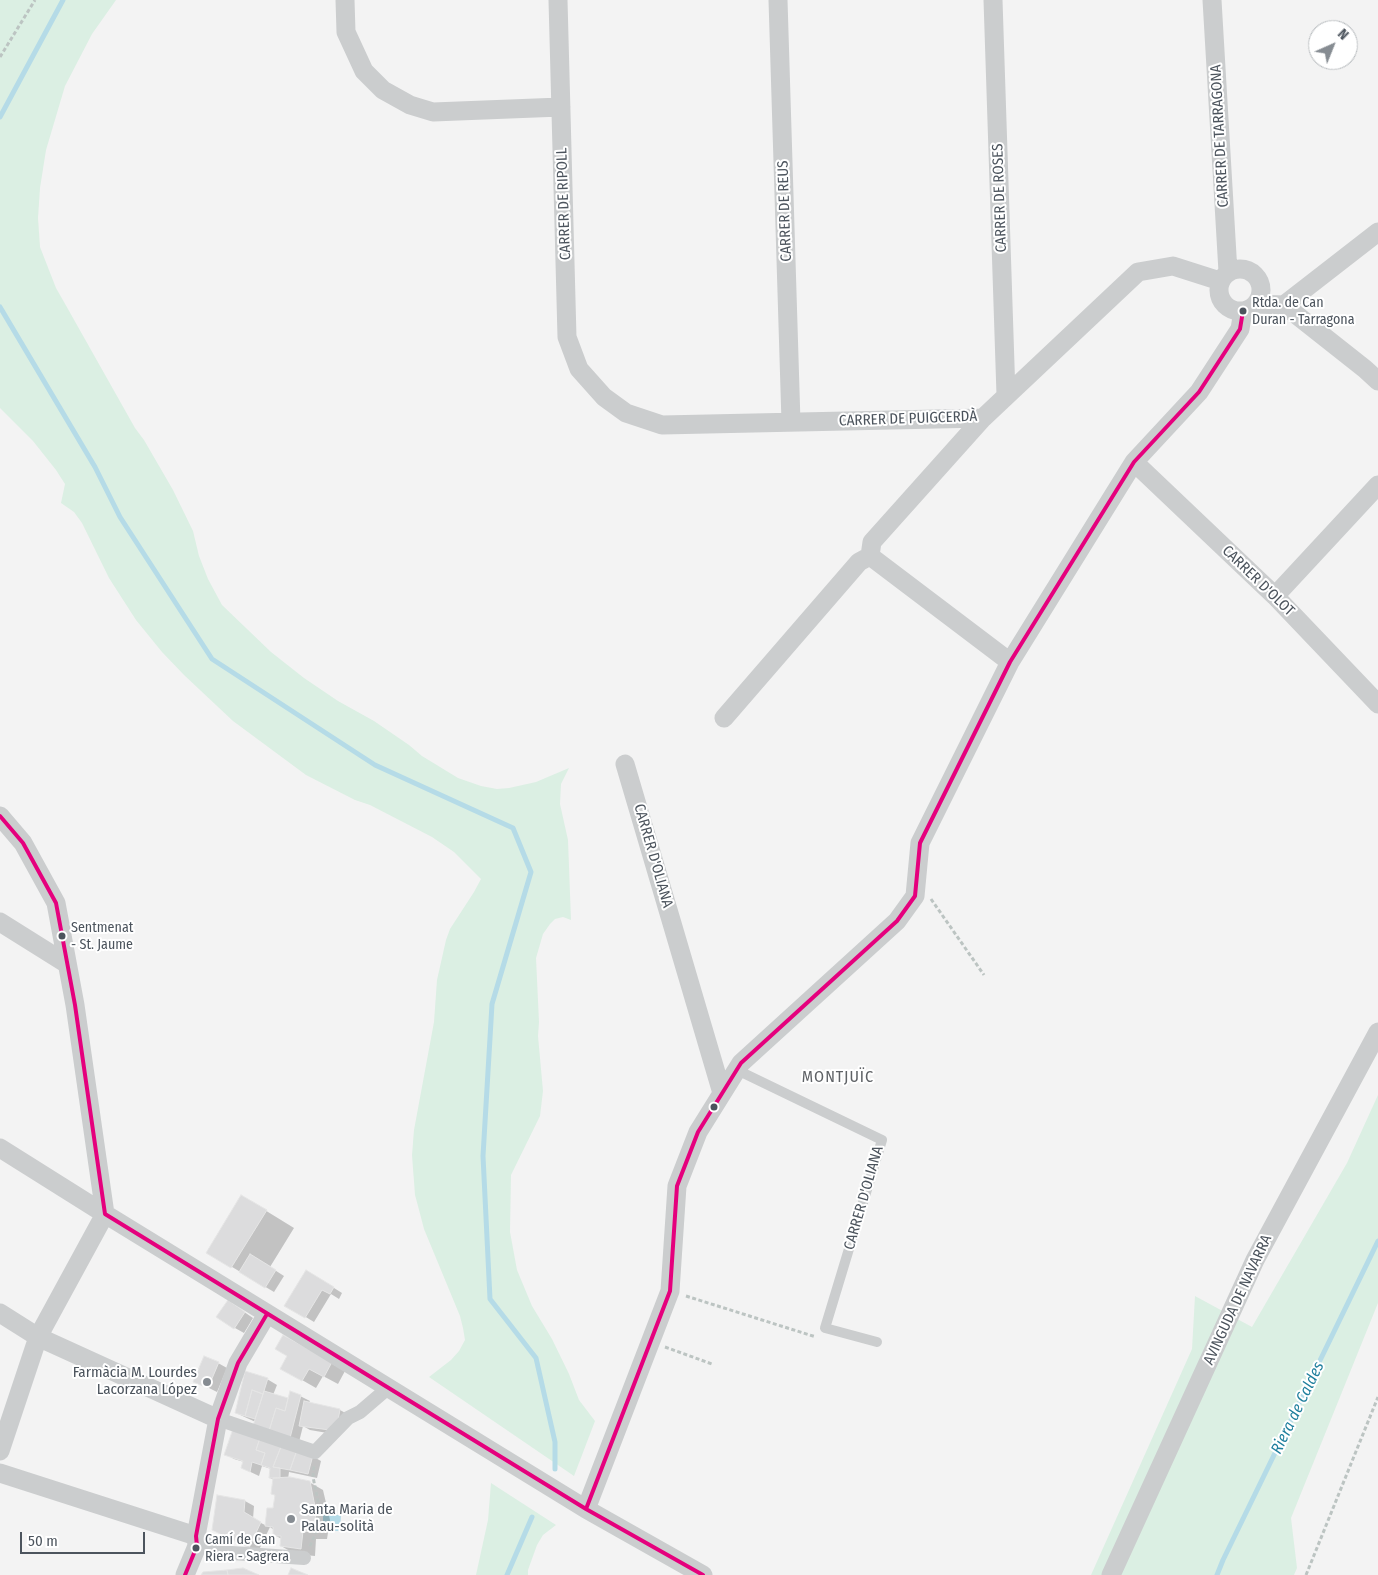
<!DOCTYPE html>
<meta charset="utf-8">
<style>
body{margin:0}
#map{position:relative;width:1378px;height:1575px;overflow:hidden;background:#f3f3f3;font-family:"Fira Sans Condensed",sans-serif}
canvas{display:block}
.north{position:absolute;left:1308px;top:20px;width:50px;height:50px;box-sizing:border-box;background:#fff;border:1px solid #b7bbbe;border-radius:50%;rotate:44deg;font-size:14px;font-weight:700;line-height:20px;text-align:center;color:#4c545d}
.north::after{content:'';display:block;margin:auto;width:18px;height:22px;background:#868c92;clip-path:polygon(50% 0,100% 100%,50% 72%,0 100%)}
.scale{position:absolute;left:20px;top:1532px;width:125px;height:22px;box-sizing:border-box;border:2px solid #4c545d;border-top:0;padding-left:6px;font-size:15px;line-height:18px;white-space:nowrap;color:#4c545d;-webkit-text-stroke:4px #fff;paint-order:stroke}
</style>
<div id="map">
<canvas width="1378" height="1575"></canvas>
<div class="north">N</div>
<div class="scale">50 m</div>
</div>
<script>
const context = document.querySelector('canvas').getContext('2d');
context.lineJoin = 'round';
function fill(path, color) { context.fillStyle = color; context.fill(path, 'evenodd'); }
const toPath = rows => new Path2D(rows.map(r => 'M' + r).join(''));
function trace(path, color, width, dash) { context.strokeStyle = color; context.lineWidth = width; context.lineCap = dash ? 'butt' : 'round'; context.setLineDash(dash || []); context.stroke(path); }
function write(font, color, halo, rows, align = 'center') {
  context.font = font + ' "Fira Sans Condensed",sans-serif'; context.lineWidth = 4; context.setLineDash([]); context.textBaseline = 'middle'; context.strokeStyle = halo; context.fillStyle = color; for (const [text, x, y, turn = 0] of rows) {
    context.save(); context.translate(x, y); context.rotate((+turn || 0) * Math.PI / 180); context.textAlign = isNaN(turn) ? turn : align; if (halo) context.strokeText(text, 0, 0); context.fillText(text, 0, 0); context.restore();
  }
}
fill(toPath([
 [0,0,116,0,92,34,65,86,46,150,40,188,38,218,40,247,56,288,64,302,135,428,144,440,173,490,193,531,199,556,208,579,222,605,271,652,304,678,338,701,374,721,409,745,422,756,458,778,481,786,497,789,509,788,536,782,569,768,561,784,560,804,568,840,571,920,563,917,555,919,550,924,543,934,536,958,539,1022,538,1036,543,1091,540,1116,511,1175,510,1232,517,1270,532,1306,552,1339,569,1374,579,1400,595,1421,574,1476,429,1377,451,1360,459,1351,465,1340,463,1328,460,1316,424,1229,418,1206,415,1195,412,1155,414,1130,434,1022,437,980,446,940,450,929,474,892,481,879,454,852,432,837,370,805,355,800,306,775,233,721,184,675,162,652,136,620,109,578,82,523,74,512,61,503,65,484,56,470,33,441,0,408],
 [1378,1095,1378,1303,1291,1518,1297,1568,1294,1575,1091,1575,1192,1349,1195,1296,1252,1327,1347,1163],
 [491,1483,556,1525,543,1535,537,1545,528,1570,528,1575,476,1575,488,1520]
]), '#dbefe3');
fill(toPath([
 [323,1515,341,1515,340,1531,323,1531]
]), '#b5dbe7');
fill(toPath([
 [242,1196,294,1228,270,1267,284,1276,274,1292,207,1252],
 [307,1271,342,1293,339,1299,331,1294,314,1322,286,1305],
 [237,1307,253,1318,244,1333,235,1328],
 [284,1337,345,1371,338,1384,323,1376,316,1388,281,1368,289,1355],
 [218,1363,227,1368,217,1392,195,1381],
 [267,1379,277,1385,273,1395,289,1400,300,1396,310,1401,309,1403,340,1410,349,1415,339,1435,310,1430,303,1426,299,1442,236,1413],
 [225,1454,312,1456,321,1461,317,1478,289,1472,288,1479,309,1482,323,1490,330,1520,327,1539,316,1539,315,1556,295,1554,281,1546,282,1539,274,1535,274,1530,270,1527,258,1552,213,1530,245,1501,254,1506,253,1519,267,1526,268,1509,274,1509,276,1496,272,1494,274,1480,270,1478,271,1469,262,1466,259,1476,242,1468,244,1462,234,1459]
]), '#0003');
trace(toPath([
 [0,117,63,0],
 [0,307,95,467,120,517,212,659,375,765,513,828,531,872,492,1004,483,1156,490,1299,536,1358,555,1442,555,1469],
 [507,1575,532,1517],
 [1217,1575,1223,1560,1378,1241]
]), '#b5dbe7', 5);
const building = toPath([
 [241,1195,267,1210,231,1268,206,1253,241,1195],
 [250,1254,276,1270,265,1288,239,1272,250,1254],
 [306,1270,334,1287,330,1294,322,1290,305,1318,284,1306,306,1270],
 [228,1300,245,1312,234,1329,216,1317,228,1300],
 [283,1335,332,1362,324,1377,309,1369,302,1381,280,1369,287,1356,275,1349,283,1335],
 [204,1356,219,1362,208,1388,193,1382,204,1356],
 [245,1371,268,1378,263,1394,252,1390,245,1416,235,1413,245,1371],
 [252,1390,263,1394,255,1419,245,1416,252,1390],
 [264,1391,288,1398,285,1411,276,1408,269,1431,253,1426,264,1391],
 [290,1391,301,1395,290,1438,269,1431,276,1408,285,1411,290,1391],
 [304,1401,340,1409,338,1421,330,1430,299,1426,304,1401],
 [234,1426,261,1435,256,1450,265,1453,261,1465,252,1462,250,1472,241,1468,243,1461,224,1455,234,1426],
 [261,1435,282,1444,273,1467,280,1468,280,1478,269,1478,270,1468,261,1465,265,1453,256,1450,261,1435],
 [282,1444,297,1450,290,1470,273,1467,282,1444],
 [297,1450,313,1455,308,1474,290,1470,297,1450],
 [290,1477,310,1481,316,1512,314,1532,303,1531,301,1549,280,1546,281,1536,273,1536,273,1527,265,1526,267,1508,273,1508,275,1495,271,1494,273,1478,290,1477],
 [217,1495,245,1500,244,1512,261,1522,249,1548,212,1530,217,1495],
 [243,1568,259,1575,228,1575,227,1570,243,1568],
 [291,1568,308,1575,288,1575,291,1568],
 [227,1570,228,1575,201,1575,203,1572,227,1570]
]);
fill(building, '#dcdcdd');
trace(building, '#e5e5e5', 1);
trace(toPath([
 [0,57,35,0],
 [931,899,984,975],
 [686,1296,816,1337],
 [665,1347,712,1364],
 [310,1546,316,1532,320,1511,313,1477,314,1465],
 [1306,1575,1378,1397]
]), '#bcc4c2', 3, [4, 2.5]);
trace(toPath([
 [737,1070,882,1140,825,1328,877,1342]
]), '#cbcdce', 10);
trace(toPath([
 [218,1419,315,1452,348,1418,360,1412,388,1388],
 [196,1536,217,1552,304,1558]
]), '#cbcdce', 14);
trace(toPath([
 [345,0,346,32,364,71,383,90,410,105,433,112,561,107],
 [558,0,567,337,579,369,604,397,626,413,662,425,983,418,1138,272,1173,266,1220,281],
 [778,0,791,422],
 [993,0,1006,395],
 [1212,0,1228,272],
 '1219 290a21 21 0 1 1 42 0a21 21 0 1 1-42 0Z',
 [1256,304,1284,305,1378,232],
 [1284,305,1365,369,1378,381],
 [983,418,872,542,870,556,1010,662],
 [1134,462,1275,596,1378,704],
 [1275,596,1378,485],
 [724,718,859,562,870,556],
 [625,764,722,1093],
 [0,816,23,843,56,903,75,1005,105,1214],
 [0,922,67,964],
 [0,1148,105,1214,586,1509,703,1575],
 [0,1313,38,1337,218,1419],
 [0,1451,38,1337,105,1214],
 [0,1473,196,1536],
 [586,1509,670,1291,677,1186,698,1132,741,1063,897,921,915,896,920,843,1010,662,1134,462,1199,392,1240,329,1243,311],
 [185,1575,197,1546,196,1536,218,1419,238,1363,267,1314],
 [1111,1575,1255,1260,1378,1032]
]), '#cbcdce', 19);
trace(toPath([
 [0,816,23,843,56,903,75,1005,105,1214,586,1509,703,1575],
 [586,1509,670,1291,677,1186,698,1132,741,1063,897,921,915,896,920,843,1010,662,1134,462,1199,392,1240,329,1243,311],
 [185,1575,197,1546,196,1536,218,1419,238,1363,267,1314]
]), '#e5007d', 4);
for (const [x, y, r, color] of [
 [1243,311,4.5,"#4c545d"],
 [62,936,4.5,"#4c545d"],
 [714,1107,4.5,"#4c545d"],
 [207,1382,5,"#868c92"],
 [291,1519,5,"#868c92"],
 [196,1548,4.5,"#4c545d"]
]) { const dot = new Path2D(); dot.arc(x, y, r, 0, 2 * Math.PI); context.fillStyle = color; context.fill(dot); trace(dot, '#fff', 2); }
write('14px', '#4c545d', '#fff', [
 ["Rtda. de Can",1252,303],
 ["Duran - Tarragona",1252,320],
 ["Sentmenat",71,928],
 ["- St. Jaume",71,945],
 ["Camí de Can",205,1540],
 ["Riera - Sagrera",205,1557]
], 'left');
write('15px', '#4c545d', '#fff', [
 ["CARRER DE TARRAGONA",1220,136,-93],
 ["CARRER DE ROSES",1000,198,-92],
 ["CARRER DE RIPOLL",564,204,-92],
 ["CARRER DE REUS",785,211,-92],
 ["CARRER DE PUIGCERDÀ",908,419,-2],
 ["CARRER D'OLOT",1258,581,44],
 ["CARRER D'OLIANA",653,856,74],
 ["CARRER D'OLIANA",864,1198,-74],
 ["AVINGUDA DE NAVARRA",1238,1300,-65]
]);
write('15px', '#4c545d', '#fff', [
 ["Farmàcia M. Lourdes",197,1373],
 ["Lacorzana López",197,1390],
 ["Santa Maria de",301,1510,"left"],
 ["Palau-solità",301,1527,"left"]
], 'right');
context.letterSpacing = '1px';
write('16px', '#5f6266', '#fff', [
 ["MONTJUÏC",838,1078]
]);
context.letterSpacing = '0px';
write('italic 16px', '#1f7f9d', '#fff', [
 ["Riera de Caldes",1298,1408,-64]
]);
</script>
